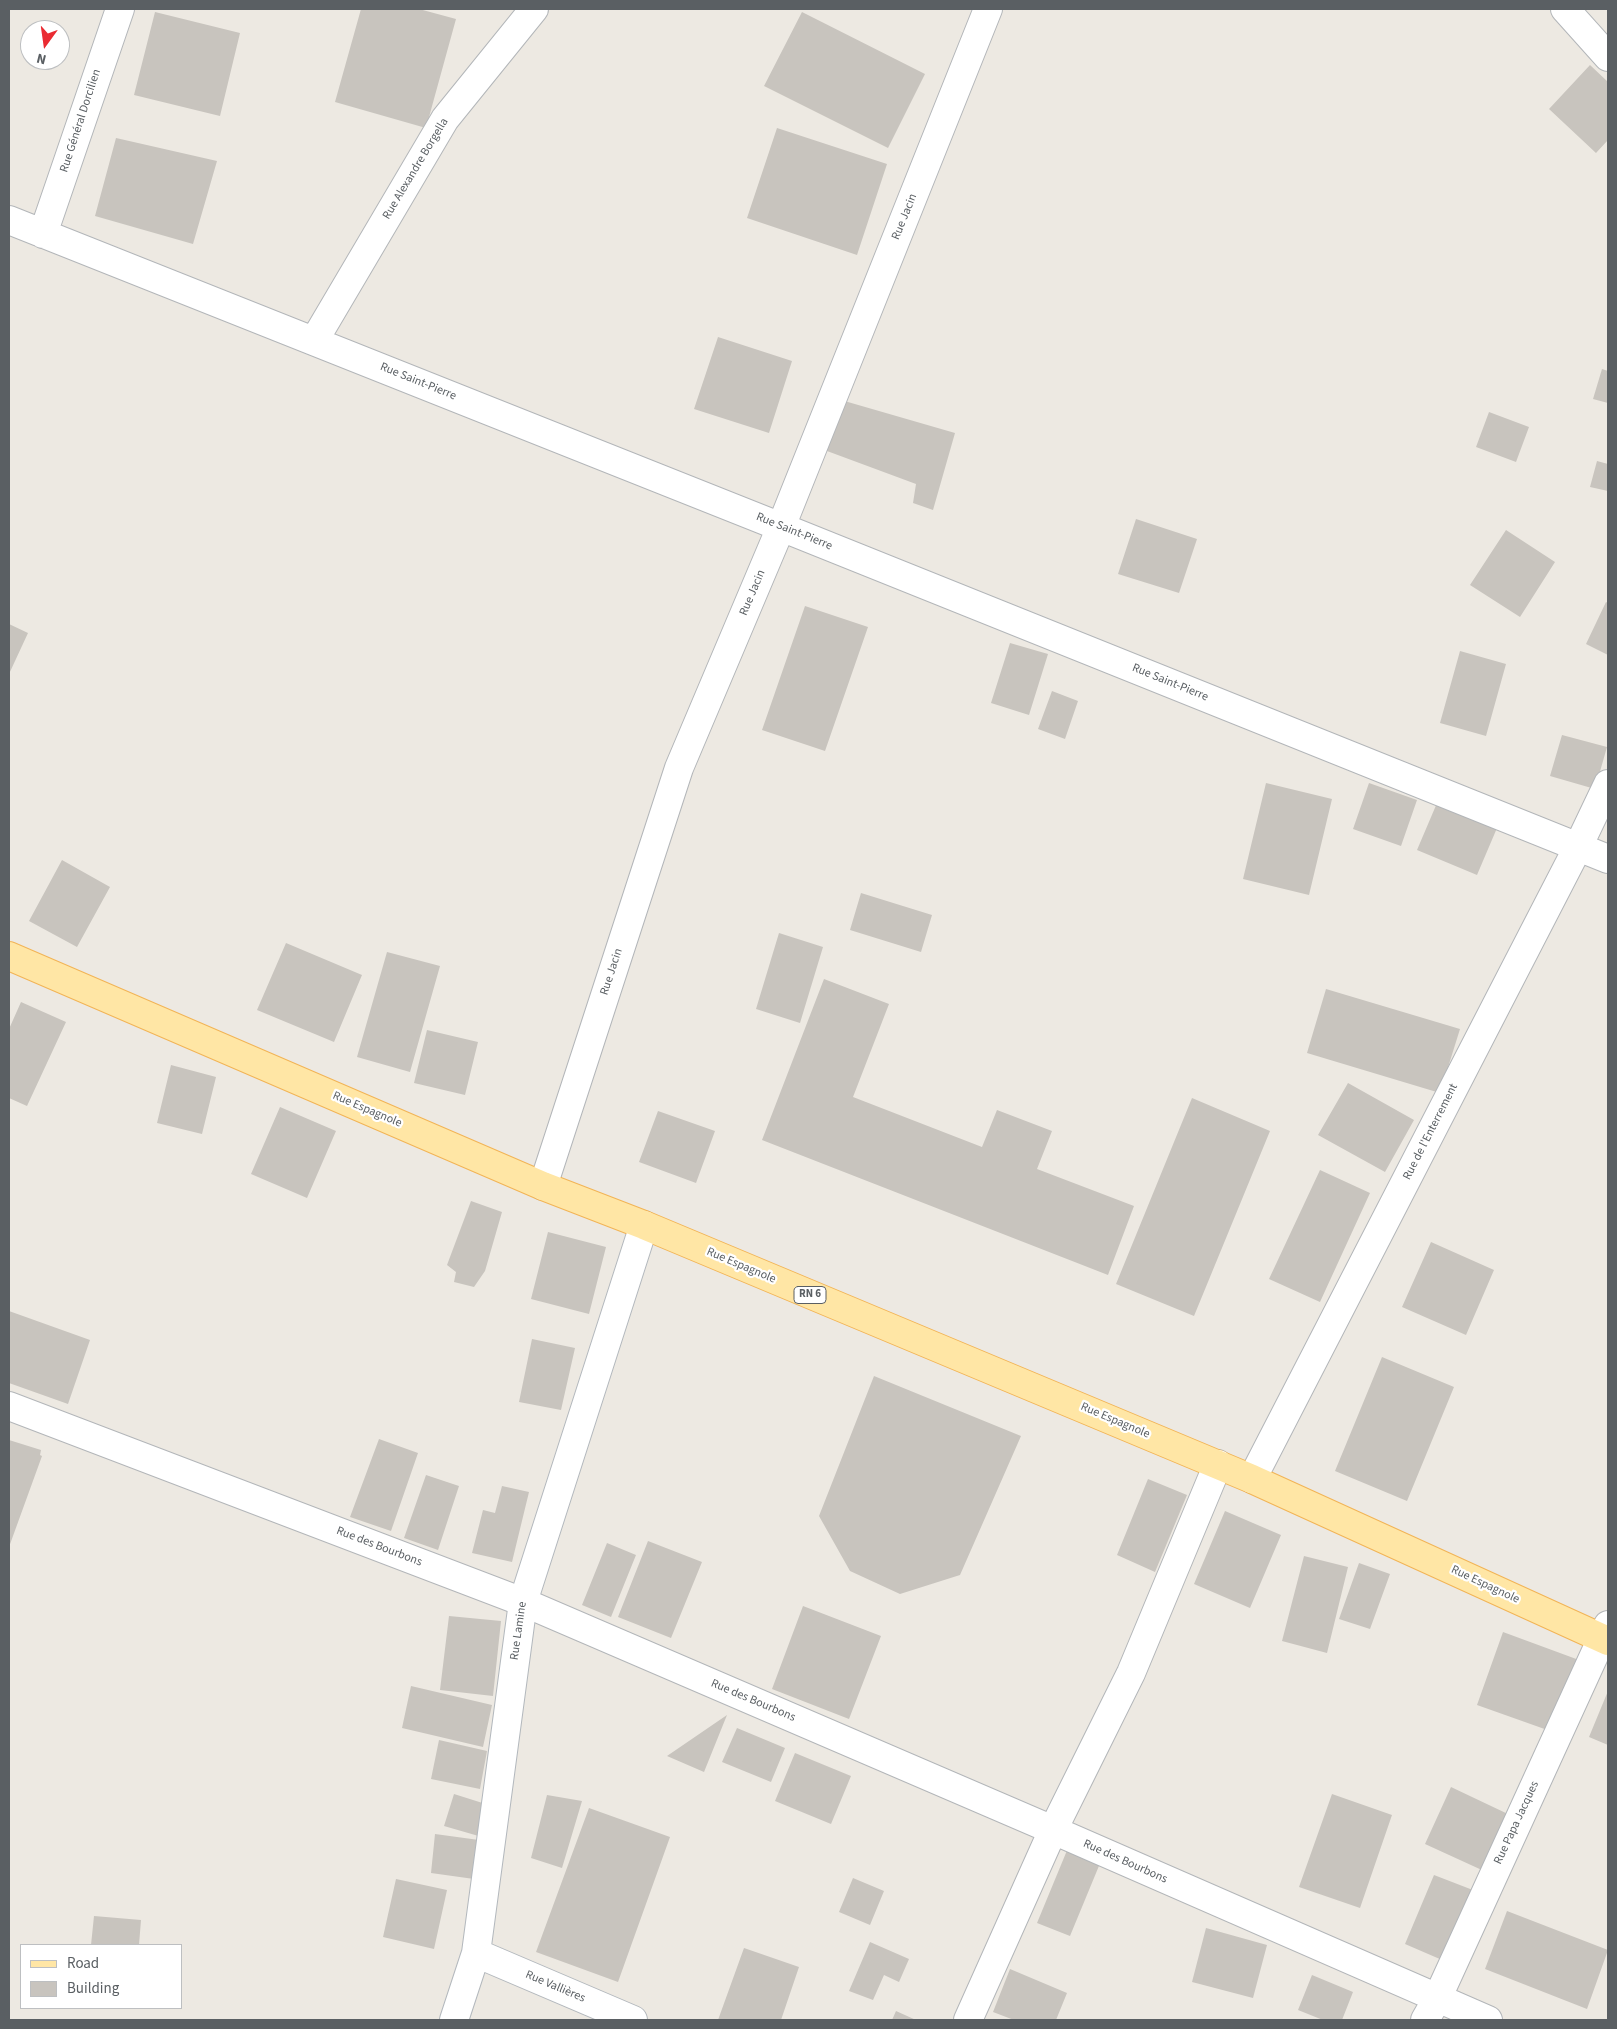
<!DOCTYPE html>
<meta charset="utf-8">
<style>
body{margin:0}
#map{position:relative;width:1617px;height:2029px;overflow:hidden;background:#ede9e2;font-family:"Source Sans 3",sans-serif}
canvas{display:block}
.frame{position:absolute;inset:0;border:10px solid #5a5f63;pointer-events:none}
.legend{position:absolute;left:20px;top:1944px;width:162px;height:65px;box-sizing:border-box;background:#fff;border:1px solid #bdbfc1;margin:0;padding:6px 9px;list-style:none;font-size:15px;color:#5a5f63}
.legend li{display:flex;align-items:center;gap:10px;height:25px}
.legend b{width:25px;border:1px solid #bdbfc1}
.north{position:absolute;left:20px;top:20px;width:50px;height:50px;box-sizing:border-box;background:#fff;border:1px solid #bdbfc1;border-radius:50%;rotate:194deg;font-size:14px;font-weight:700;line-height:20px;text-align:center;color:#5a5f63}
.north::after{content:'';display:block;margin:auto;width:18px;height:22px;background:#ea2b32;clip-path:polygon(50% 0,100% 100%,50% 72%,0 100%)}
</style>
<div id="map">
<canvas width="1617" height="2029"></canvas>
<div class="frame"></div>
<ul class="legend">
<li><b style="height:6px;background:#ffe6a5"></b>Road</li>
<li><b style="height:14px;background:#c8c4be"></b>Building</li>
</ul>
<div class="north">N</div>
</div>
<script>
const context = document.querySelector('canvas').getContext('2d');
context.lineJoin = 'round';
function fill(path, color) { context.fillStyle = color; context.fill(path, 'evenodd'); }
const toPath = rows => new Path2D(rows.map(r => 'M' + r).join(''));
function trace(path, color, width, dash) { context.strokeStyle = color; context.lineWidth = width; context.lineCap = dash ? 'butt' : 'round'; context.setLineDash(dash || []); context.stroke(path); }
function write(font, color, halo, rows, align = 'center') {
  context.font = font + ' "Source Sans 3",sans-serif'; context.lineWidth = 4.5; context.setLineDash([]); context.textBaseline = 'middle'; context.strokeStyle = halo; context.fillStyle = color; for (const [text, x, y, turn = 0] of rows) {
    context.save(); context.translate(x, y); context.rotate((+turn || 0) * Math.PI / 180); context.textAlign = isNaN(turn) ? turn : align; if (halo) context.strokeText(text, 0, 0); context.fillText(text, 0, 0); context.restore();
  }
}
fill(toPath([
 [361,9,419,9,456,19,426,128,335,102],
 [155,12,240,33,220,116,134,95],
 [802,12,925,74,888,148,764,86],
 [1590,65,1608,82,1608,140,1596,153,1549,109],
 [777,128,887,164,857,255,747,218],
 [116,138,217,161,193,244,95,216],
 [718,337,792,361,769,433,694,409],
 [1602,369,1608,371,1608,403,1593,399],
 [841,400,955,433,933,510,913,503,916,484,827,451],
 [1489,412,1529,427,1516,462,1476,447],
 [1597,461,1608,464,1608,491,1590,487],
 [1136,519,1197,539,1179,593,1118,574],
 [1506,530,1555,562,1520,617,1470,585],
 [1606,602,1608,603,1608,655,1586,644],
 [805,606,868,627,825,751,762,730],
 [9,624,28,633,9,674],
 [1010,643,1048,654,1029,715,991,703],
 [1460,651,1506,664,1486,736,1440,723],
 [1052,691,1078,701,1065,739,1038,729],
 [1562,735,1607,747,1595,789,1550,776],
 [1266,783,1332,799,1309,895,1243,879],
 [1369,783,1417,800,1401,846,1353,829],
 [1437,803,1497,828,1477,875,1417,850],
 [62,860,110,887,77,947,29,921],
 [861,893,932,915,921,952,850,930],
 [779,933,823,947,800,1023,756,1009],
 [286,943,362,975,334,1042,257,1010],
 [387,952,440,966,410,1072,357,1057],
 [824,979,889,1004,853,1097,982,1147,997,1110,1052,1131,1037,1169,1134,1206,1108,1275,762,1140],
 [1326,989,1460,1029,1440,1093,1307,1053],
 [21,1002,66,1022,27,1106,9,1098,9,1029],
 [427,1030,478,1042,465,1095,414,1083],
 [171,1065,216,1077,202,1134,157,1123],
 [1348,1083,1414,1120,1385,1172,1318,1135],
 [1192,1098,1270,1131,1194,1316,1116,1284],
 [280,1107,336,1131,307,1198,251,1174],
 [658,1111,715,1131,696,1183,639,1162],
 [1320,1170,1370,1193,1320,1302,1269,1279],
 [471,1201,502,1212,485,1271,474,1287,454,1282,456,1272,447,1265],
 [548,1232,606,1247,589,1314,531,1299],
 [1431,1242,1494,1270,1466,1335,1402,1307],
 [9,1311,90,1340,68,1404,9,1383],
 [532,1339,575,1348,561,1410,519,1402],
 [1382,1357,1454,1387,1407,1501,1335,1471],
 [874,1376,1021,1436,960,1575,900,1594,850,1571,819,1516],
 [379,1439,418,1453,391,1531,350,1517],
 [9,1440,41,1450,40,1455,42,1456,9,1547],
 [426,1475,459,1486,438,1550,404,1538],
 [1148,1479,1187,1495,1155,1572,1117,1555],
 [502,1486,529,1492,512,1562,472,1553,483,1510,495,1513],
 [1225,1511,1281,1535,1250,1608,1194,1584],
 [648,1541,702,1562,671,1638,618,1617],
 [607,1543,636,1555,611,1617,582,1605],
 [1304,1556,1348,1567,1327,1653,1282,1641],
 [1359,1563,1390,1574,1370,1629,1339,1619],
 [803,1606,881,1636,849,1719,772,1689],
 [449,1616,501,1621,493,1696,440,1690],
 [1503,1632,1579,1660,1553,1732,1477,1705],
 [411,1686,492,1705,483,1747,402,1728],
 [1608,1691,1608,1745,1589,1737],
 [727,1715,704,1772,667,1756],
 [737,1728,785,1748,771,1782,722,1762],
 [439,1740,487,1751,480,1789,431,1779],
 [795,1753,851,1776,831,1824,775,1801],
 [1451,1787,1510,1815,1484,1871,1425,1844],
 [454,1794,492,1806,482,1837,444,1826],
 [1332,1794,1392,1815,1360,1908,1299,1887],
 [547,1795,582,1801,562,1868,531,1858],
 [589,1808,670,1837,618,1982,536,1952],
 [435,1834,479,1840,474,1879,431,1873],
 [1068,1848,1101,1861,1070,1936,1037,1923],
 [1434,1875,1478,1892,1449,1963,1405,1944],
 [853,1878,884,1891,870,1925,839,1912],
 [396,1879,447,1890,434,1949,383,1937],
 [1507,1911,1608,1950,1587,2009,1485,1969],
 [94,1916,141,1920,139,1945,91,1945],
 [1206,1928,1267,1945,1253,1998,1192,1982],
 [870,1942,909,1959,899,1982,884,1975,873,2000,849,1991],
 [744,1948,799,1967,781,2020,718,2020],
 [1010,1969,1067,1993,1056,2020,1014,2020,993,2012],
 [1312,1975,1353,1992,1342,2020,1323,2020,1298,2010],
 [896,2011,916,2020,892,2020]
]), '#c8c4be');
const street = toPath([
 [1565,9,1608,57],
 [9,220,781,527,1608,859],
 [43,234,120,9],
 [314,341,445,119,534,9],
 [543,1186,679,768,781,527,988,9],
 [9,1406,523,1602,1053,1830,1488,2020],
 [1252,1479,1578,847,1608,784],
 [968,2020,1053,1830,1131,1673,1218,1464],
 [1425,2020,1437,1999,1608,1625]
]);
const secondary = toPath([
 [476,1953,633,2020],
 [454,2020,476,1953,523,1602,644,1225]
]);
const primary = toPath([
 [9,956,543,1186,644,1225,1252,1479,1608,1641]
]);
trace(street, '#b3b6b9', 30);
trace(secondary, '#b3b8bd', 30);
trace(primary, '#f2b456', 30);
trace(street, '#fff', 28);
trace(secondary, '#fff', 28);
trace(primary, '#ffe6a5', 28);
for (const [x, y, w] of [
 [810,1295,32]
]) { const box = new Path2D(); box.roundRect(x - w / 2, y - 8.5, w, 17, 4); context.fillStyle = '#fff'; context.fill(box); trace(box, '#5a5f63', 1); }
write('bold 11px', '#5a5f63', null, [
 ["RN 6",810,1295]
]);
write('12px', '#5a5f63', '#fff', [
 ["Rue Général Dorcilien",81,121,-72],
 ["Rue Alexandre Borgella",416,169,-59],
 ["Rue Jacin",905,217,-68],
 ["Rue Saint-Pierre",418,382,22],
 ["Rue Saint-Pierre",794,532,22],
 ["Rue Jacin",753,593,-67],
 ["Rue Saint-Pierre",1170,683,22],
 ["Rue Jacin",612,972,-72],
 ["Rue Espagnole",367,1110,23],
 ["Rue de l'Enterrement",1431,1132,-63],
 ["Rue Espagnole",741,1266,23],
 ["Rue Espagnole",1115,1421,23],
 ["Rue des Bourbons",379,1547,21],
 ["Rue Espagnole",1485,1585,25],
 ["Rue Lamine",519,1631,-82],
 ["Rue des Bourbons",753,1701,23],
 ["Rue Papa Jacques",1517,1823,-65],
 ["Rue des Bourbons",1125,1862,24],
 ["Rue Vallières",555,1987,23]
]);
</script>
